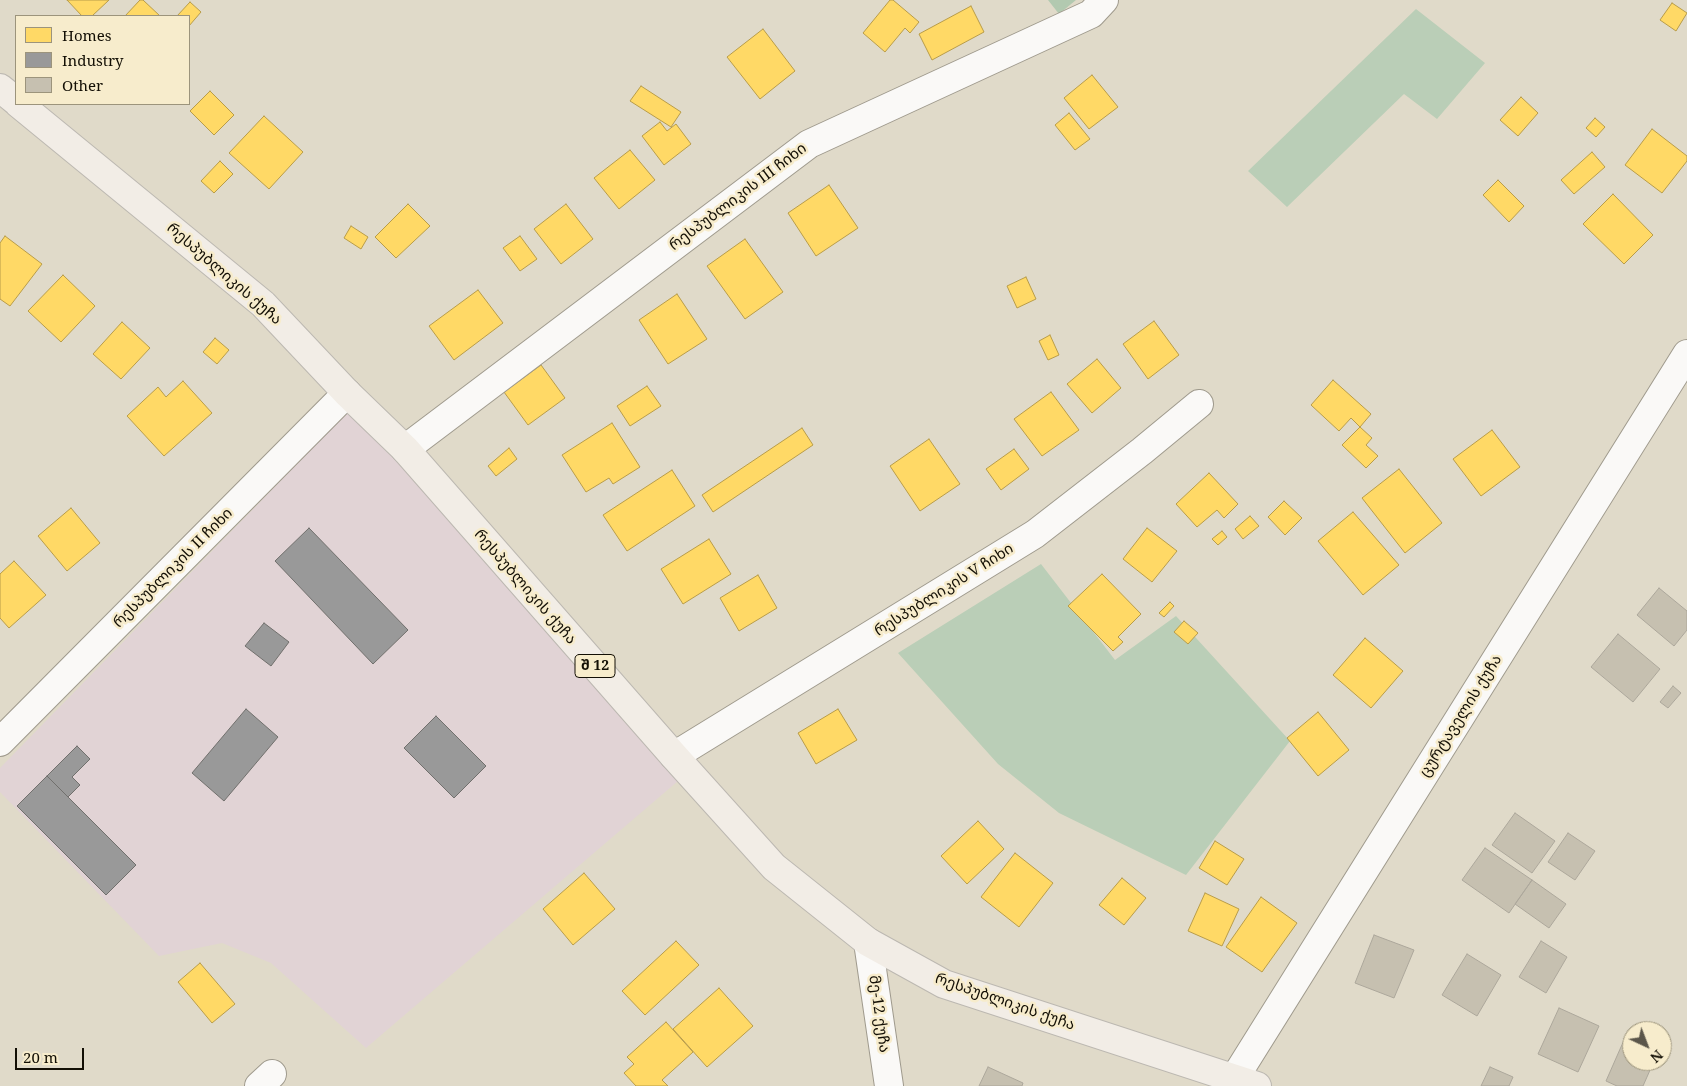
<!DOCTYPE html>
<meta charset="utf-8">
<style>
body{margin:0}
#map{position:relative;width:1687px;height:1086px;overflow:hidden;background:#e0dac9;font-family:"Noto Serif",serif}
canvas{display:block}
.legend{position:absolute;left:15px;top:15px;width:175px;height:90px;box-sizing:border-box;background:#f7eccc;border:1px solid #9c947c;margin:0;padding:6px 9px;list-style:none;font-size:15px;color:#130f05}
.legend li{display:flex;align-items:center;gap:10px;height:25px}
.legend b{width:25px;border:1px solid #9c947c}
.north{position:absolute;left:1622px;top:1021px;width:50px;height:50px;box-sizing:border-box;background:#f7eccc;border:1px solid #9c947c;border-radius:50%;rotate:137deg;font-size:14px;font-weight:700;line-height:20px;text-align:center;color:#130f05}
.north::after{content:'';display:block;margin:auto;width:18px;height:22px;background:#5b564a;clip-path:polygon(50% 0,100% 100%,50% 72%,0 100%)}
.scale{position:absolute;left:15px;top:1048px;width:69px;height:22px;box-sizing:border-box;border:2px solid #130f05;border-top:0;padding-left:6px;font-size:15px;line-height:18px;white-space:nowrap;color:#130f05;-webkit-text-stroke:4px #f7eccc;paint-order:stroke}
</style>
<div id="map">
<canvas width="1687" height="1086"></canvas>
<ul class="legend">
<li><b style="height:14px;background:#ffd966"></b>Homes</li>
<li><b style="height:14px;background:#999"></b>Industry</li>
<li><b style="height:14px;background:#c6c0b0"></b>Other</li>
</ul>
<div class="north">N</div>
<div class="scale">20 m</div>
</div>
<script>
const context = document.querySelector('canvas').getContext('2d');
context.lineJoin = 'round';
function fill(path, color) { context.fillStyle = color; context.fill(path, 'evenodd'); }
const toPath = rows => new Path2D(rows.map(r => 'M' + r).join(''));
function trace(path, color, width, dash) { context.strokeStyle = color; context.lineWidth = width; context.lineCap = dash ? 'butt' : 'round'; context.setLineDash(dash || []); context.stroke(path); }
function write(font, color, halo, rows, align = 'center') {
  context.font = font + ' "Noto Serif","Noto Sans Georgian",serif'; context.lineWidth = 5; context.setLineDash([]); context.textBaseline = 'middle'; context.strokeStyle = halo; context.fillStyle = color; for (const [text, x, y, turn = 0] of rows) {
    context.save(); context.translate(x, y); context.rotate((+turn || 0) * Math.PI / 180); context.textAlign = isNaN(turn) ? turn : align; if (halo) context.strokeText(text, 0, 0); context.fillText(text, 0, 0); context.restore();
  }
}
fill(toPath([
 [347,413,401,463,678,781,366,1048,271,963,222,943,159,956,0,792,0,768]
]), '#e1d3d5');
fill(toPath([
 [1416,9,1485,63,1437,119,1404,94,1287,207,1248,171],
 [1041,564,1115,660,1176,616,1290,741,1186,875,1059,813,998,764,898,653]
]), '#baceb7');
fill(toPath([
 [1048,0,1076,0,1059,14]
]), '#b2c9b0');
const homes = toPath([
 [67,0,109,0,92,16,82,16,67,0],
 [140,0,143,0,160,16,125,16,140,0],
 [890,0,893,0,919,22,910,33,905,28,885,52,863,33,890,0],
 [190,2,201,12,189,26,189,16,177,16,190,2],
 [1672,3,1687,13,1676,31,1660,20,1672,3],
 [971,6,984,32,932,60,919,34,971,6],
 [763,29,795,71,760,99,727,57,763,29],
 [1092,75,1118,107,1089,129,1064,98,1092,75],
 [641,86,681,112,671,127,630,101,641,86],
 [210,91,234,115,214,135,190,111,210,91],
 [1521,97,1538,113,1518,136,1500,120,1521,97],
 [1069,113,1090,139,1075,150,1055,125,1069,113],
 [264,116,303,152,269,189,229,153,264,116],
 [1595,118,1605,127,1596,137,1586,128,1595,118],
 [660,122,667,131,676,124,691,144,664,165,642,136,660,122],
 [1652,129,1687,156,1687,161,1662,193,1625,165,1652,129],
 [630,150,655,180,619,209,594,178,630,150],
 [1592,152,1605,167,1574,194,1561,180,1592,152],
 [220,161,233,174,214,193,201,181,220,161],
 [1498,180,1524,206,1509,222,1483,195,1498,180],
 [829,185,858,228,816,256,788,213,829,185],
 [1613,194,1653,235,1624,264,1583,224,1613,194],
 [408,204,430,226,396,258,375,237,408,204],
 [566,204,593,239,561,264,534,229,566,204],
 [351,226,368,237,361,249,344,238,351,226],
 [5,236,42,264,10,306,0,299,0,243,5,236],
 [520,236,537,259,520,271,503,248,520,236],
 [745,239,783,292,745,319,707,266,745,239],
 [63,275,95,306,61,342,28,311,63,275],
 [1026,277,1036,299,1017,308,1007,286,1026,277],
 [478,290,503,323,454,360,429,326,478,290],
 [677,294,707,339,668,364,639,320,677,294],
 [1154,321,1179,355,1148,379,1123,344,1154,321],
 [122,322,150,348,121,379,93,354,122,322],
 [1050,335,1059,355,1048,360,1039,341,1050,335],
 [215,338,229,350,217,364,203,352,215,338],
 [1097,359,1121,388,1092,413,1067,384,1097,359],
 [541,365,565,398,528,425,504,392,541,365],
 [1333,380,1371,414,1360,427,1351,418,1339,431,1311,405,1333,380],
 [183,381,212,413,164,456,127,416,158,387,166,397,183,381],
 [647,386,661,406,630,426,617,406,647,386],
 [1051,392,1079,430,1042,456,1014,419,1051,392],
 [612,423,640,467,613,484,609,478,586,492,562,455,612,423],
 [1360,427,1372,438,1366,445,1378,456,1366,468,1342,445,1360,427],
 [802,428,813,445,713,512,702,495,802,428],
 [1492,430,1520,467,1481,496,1453,459,1492,430],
 [929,439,960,484,920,511,890,466,929,439],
 [509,448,517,459,496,476,488,466,509,448],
 [1014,449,1029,469,1001,490,986,469,1014,449],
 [1399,469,1442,523,1405,553,1362,498,1399,469],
 [672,470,695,506,627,551,603,515,672,470],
 [1209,473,1238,504,1224,518,1217,510,1197,527,1176,504,1209,473],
 [1284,501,1302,518,1285,535,1268,517,1284,501],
 [71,508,100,543,67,571,38,536,71,508],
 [1353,512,1399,565,1363,595,1318,541,1353,512],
 [1250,516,1259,526,1243,539,1235,529,1250,516],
 [1147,528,1177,551,1152,582,1123,559,1147,528],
 [1222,531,1227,537,1218,545,1212,539,1222,531],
 [709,539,731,574,683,604,661,569,709,539],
 [14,561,46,595,9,628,0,618,0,574,14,561],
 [1102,574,1141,614,1118,637,1123,642,1113,651,1068,606,1102,574],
 [758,575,777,608,739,631,720,598,758,575],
 [1170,602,1174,606,1164,617,1159,613,1170,602],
 [1184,621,1198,633,1188,644,1174,632,1184,621],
 [1365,638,1403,671,1371,708,1333,675,1365,638],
 [838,709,857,740,816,764,798,733,838,709],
 [1318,712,1349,750,1318,776,1287,738,1318,712],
 [978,821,1004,849,967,884,941,856,978,821],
 [1215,841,1244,859,1227,885,1199,868,1215,841],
 [1015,853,1053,883,1019,927,981,897,1015,853],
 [584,873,615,909,573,945,543,909,584,873],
 [1122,878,1146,898,1124,925,1099,905,1122,878],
 [1205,893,1239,909,1222,946,1188,931,1205,893],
 [1261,897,1297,923,1262,972,1226,947,1261,897],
 [676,941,699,965,645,1015,622,991,676,941],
 [200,963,235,1004,212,1023,178,982,200,963],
 [719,988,753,1026,707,1067,673,1029,719,988],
 [666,1022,693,1052,662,1080,668,1086,636,1086,624,1073,634,1064,627,1057,666,1022]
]);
fill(homes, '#ffd966');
trace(homes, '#b89c49', 1);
const industry = toPath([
 [309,528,408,630,373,664,275,561,309,528],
 [264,623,289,642,271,666,245,646,264,623],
 [246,709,278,737,224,801,192,773,246,709],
 [436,716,486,766,454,798,404,748,436,716],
 [77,746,90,759,72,777,80,785,68,797,47,776,77,746],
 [47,776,136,865,106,895,17,806,47,776]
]);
fill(industry, '#999');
trace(industry, '#71706d', 1);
const building = toPath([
 [1659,588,1687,611,1687,630,1674,646,1637,615,1659,588],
 [1618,634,1660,669,1633,702,1591,667,1618,634],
 [1673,686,1681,693,1668,708,1660,702,1673,686],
 [1515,813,1555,841,1532,873,1492,845,1515,813],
 [1568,833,1595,851,1575,880,1548,862,1568,833],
 [1485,848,1532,880,1509,913,1462,880,1485,848],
 [1532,880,1566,904,1549,928,1515,904,1532,880],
 [1374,935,1414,950,1394,998,1355,983,1374,935],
 [1541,941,1567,957,1546,993,1519,977,1541,941],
 [1467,954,1501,975,1477,1016,1442,995,1467,954],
 [1559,1008,1599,1026,1578,1072,1538,1054,1559,1008],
 [1628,1031,1632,1033,1632,1061,1654,1061,1643,1086,1617,1086,1606,1081,1628,1031],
 [988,1067,1023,1083,1022,1086,979,1086,988,1067],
 [1490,1067,1513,1077,1509,1086,1481,1086,1490,1067]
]);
fill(building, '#c6c0b0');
trace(building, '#aca79b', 1);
const minor = toPath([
 [405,449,809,144,1091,14,1104,0],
 [0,742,347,393],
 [674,756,1035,534,1142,451,1199,404],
 [868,942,889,1086],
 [1234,1079,1687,354],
 [259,1086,272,1074]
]);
const major = toPath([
 [0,88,16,101],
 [19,104,263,304,347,393,405,449,674,756,774,867,868,942,944,984,1257,1086]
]);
trace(minor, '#9f9a8d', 30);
trace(major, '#bcb8b1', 30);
trace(minor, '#faf9f7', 28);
trace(major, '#f2ede6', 28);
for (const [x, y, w] of [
 [595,666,40]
]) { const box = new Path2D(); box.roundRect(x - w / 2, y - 11.5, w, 23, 4); context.fillStyle = '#f7eccc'; context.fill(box); trace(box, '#130f05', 1); }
write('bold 14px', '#130f05', null, [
 ["შ 12",595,666]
]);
write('15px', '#130f05', '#f7eccc', [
 ["რესპუბლიკის III ჩიხი",738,197,-37],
 ["რესპუბლიკის ქუჩა",224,274,41],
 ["რესპუბლიკის II ჩიხი",173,568,-45],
 ["რესპუბლიკის ქუჩა",525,587,49],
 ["რესპუბლიკის V ჩიხი",944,590,-32],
 ["ცურტაველის ქუჩა",1461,716,-58],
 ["რესპუბლიკის ქუჩა",1005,1002,19],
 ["მე-12 ქუჩა",879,1014,82]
]);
</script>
